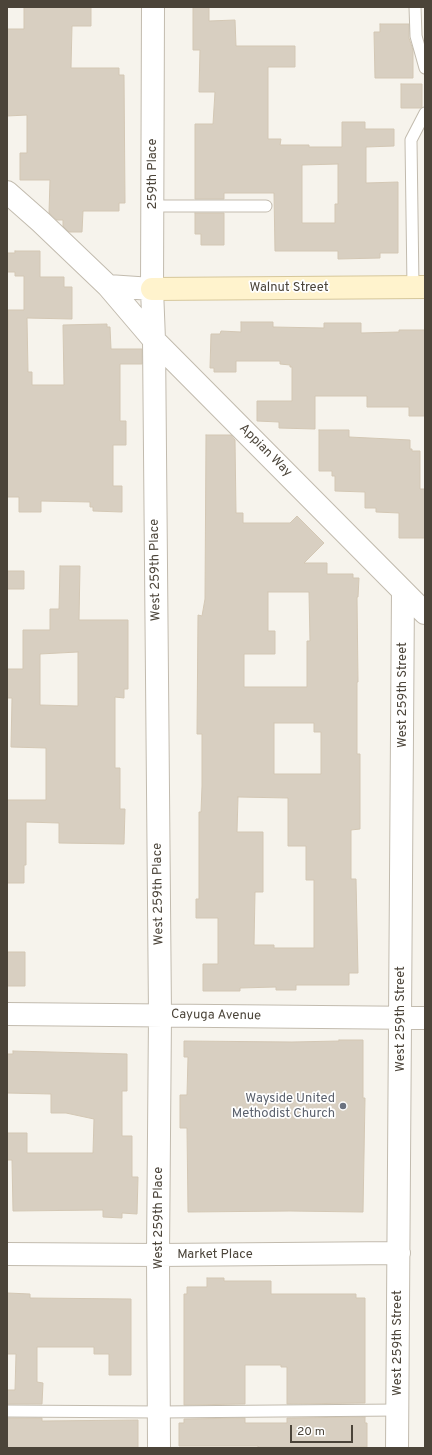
<!DOCTYPE html>
<style>
body{margin:0}
#map{position:relative;width:432px;height:1455px;overflow:hidden;background:#f6f3ec;font-family:Overpass,sans-serif}
canvas{display:block}
.frame{position:absolute;inset:0;border:8px solid #4b4439;pointer-events:none}
.scale{position:absolute;left:290px;top:1425px;width:63px;height:18px;box-sizing:border-box;border:2px solid #4b4439;border-top:0;padding-left:5px;font-size:12px;line-height:14px;white-space:nowrap;color:#4b4439;-webkit-text-stroke:3px #fff;paint-order:stroke}
</style>
<div id="map">
<canvas width="432" height="1455"></canvas>
<div class="frame"></div>
<div class="scale">20 m</div>
</div>
<script>
const context = document.querySelector('canvas').getContext('2d');
context.lineJoin = 'round';
function fill(path, color) { context.fillStyle = color; context.fill(path, 'evenodd'); }
const toPath = rows => new Path2D(rows.map(r => 'M' + r).join(''));
function trace(path, color, width, dash) { context.strokeStyle = color; context.lineWidth = width; context.lineCap = dash ? 'butt' : 'round'; context.setLineDash(dash || []); context.stroke(path); }
function write(font, color, halo, rows, align = 'center') {
  context.font = font + ' Overpass,sans-serif'; context.lineWidth = 3.5; context.setLineDash([]); context.textBaseline = 'middle'; context.strokeStyle = halo; context.fillStyle = color; for (const [text, x, y, turn = 0] of rows) {
    context.save(); context.translate(x, y); context.rotate((+turn || 0) * Math.PI / 180); context.textAlign = isNaN(turn) ? turn : align; if (halo) context.strokeText(text, 0, 0); context.fillText(text, 0, 0); context.restore();
  }
}
const building = toPath([
 [24,7,91,7,91,26,72,26,71,68,119,68,119,75,124,75,125,203,119,203,119,211,83,211,82,232,69,232,63,226,63,220,57,220,49,213,50,180,20,180,20,153,27,153,27,115,7,116,7,29,24,29,24,7],
 [193,7,209,7,209,21,235,20,236,46,295,46,295,67,268,67,268,139,281,139,280,145,309,145,309,147,342,147,342,122,365,122,365,129,394,129,394,146,366,147,366,183,398,182,398,253,380,253,380,258,338,259,338,251,275,251,274,193,224,193,224,199,195,199,195,124,213,124,215,92,199,92,200,50,193,50,193,7],
 [338,164,338,204,335,204,335,223,302,223,302,165,338,164],
 [380,24,409,24,409,38,413,50,413,78,375,78,374,32,380,32,380,24],
 [401,84,422,84,422,107,420,108,401,108,401,84],
 [195,213,224,213,224,245,201,245,201,234,195,234,195,213],
 [15,251,40,251,40,277,64,277,64,287,72,287,72,319,27,318,28,372,32,372,32,385,64,385,63,325,107,324,107,327,110,327,111,349,142,349,142,364,120,364,120,421,126,421,126,445,113,445,113,486,122,486,122,512,93,511,93,507,90,507,90,502,41,501,41,512,19,512,19,497,7,497,8,310,24,310,24,276,15,276,15,272,7,272,7,253,15,253,15,251],
 [241,322,273,322,273,327,324,328,324,323,361,323,361,333,399,332,399,330,425,330,425,416,409,416,409,407,367,407,367,396,315,396,315,429,279,428,279,422,257,421,257,401,292,401,292,367,290,367,290,365,280,364,280,361,236,361,236,372,214,372,214,368,210,368,211,334,220,334,221,331,241,332,241,322],
 [319,430,349,430,349,437,410,440,410,449,412,449,412,451,420,451,420,489,425,489,425,538,399,538,399,513,376,512,376,508,365,508,365,492,335,491,335,476,332,476,332,471,319,471,319,430],
 [206,435,231,435,235,440,236,513,243,513,243,523,290,523,297,516,324,543,304,563,327,563,327,574,353,574,353,578,359,578,358,597,357,597,358,682,357,682,357,754,360,754,360,829,351,830,351,879,356,879,358,973,349,973,349,985,296,985,296,990,276,990,276,987,240,988,240,991,203,991,203,964,218,964,218,918,196,918,196,899,199,899,199,812,201,812,202,786,202,734,197,734,198,615,202,616,205,599,206,435],
 [268,592,309,592,310,641,307,641,307,687,244,687,244,654,275,654,275,631,268,631,268,592],
 [274,723,314,723,314,732,321,732,321,774,274,774,274,723],
 [238,797,288,798,288,846,306,846,306,880,314,880,314,948,274,948,274,945,254,945,255,892,263,892,263,832,237,832,238,797],
 [60,566,80,566,79,620,128,620,128,689,124,689,124,698,115,697,115,768,120,768,120,809,125,809,124,844,59,843,59,823,26,822,26,865,24,865,24,883,7,883,7,800,46,800,46,748,11,747,12,698,7,698,7,669,23,669,23,630,50,630,50,609,59,609,60,566],
 [78,652,78,706,40,705,40,654,78,652],
 [7,571,24,571,24,589,7,589,7,571],
 [7,952,25,952,25,986,7,986,7,952],
 [339,1040,363,1040,363,1098,365,1098,363,1212,290,1211,188,1212,187,1128,180,1128,180,1095,187,1095,188,1057,184,1057,184,1041,292,1042,339,1041,339,1040],
 [13,1051,127,1054,127,1091,122,1091,122,1136,132,1136,132,1177,138,1177,137,1214,122,1213,122,1218,103,1217,103,1210,13,1211,12,1160,7,1160,7,1133,27,1133,27,1153,93,1153,94,1119,66,1113,51,1113,51,1094,7,1093,7,1054,13,1054,13,1051],
 [207,1278,224,1278,224,1281,271,1281,271,1294,356,1294,356,1298,365,1298,365,1403,287,1404,287,1367,281,1367,281,1365,245,1365,245,1404,184,1405,184,1294,187,1294,187,1287,207,1287,207,1278],
 [7,1293,30,1294,30,1298,131,1299,131,1375,109,1375,109,1354,94,1354,94,1347,37,1347,37,1382,43,1383,42,1404,7,1404,7,1390,15,1390,16,1354,7,1354,7,1293],
 [365,1417,365,1423,367,1423,367,1447,258,1448,258,1446,179,1446,179,1423,184,1423,184,1419,245,1418,245,1423,287,1423,287,1418,365,1417],
 [7,1418,42,1418,42,1421,138,1420,138,1448,7,1448,7,1418]
]);
fill(building, '#d8cfc1');
trace(building, '#d3c7b4', 1);
const lane = toPath([
 [415,7,416,36,425,68],
 [152,206,266,206],
 [413,287,411,140,425,113],
 [7,1411,159,1412,398,1410]
]);
const street = toPath([
 [153,7,152,289,154,340,160,1015,158,1255,159,1448],
 [7,192,41,222,108,286,154,340,425,613],
 [108,286,152,289],
 [7,1014,425,1018],
 [7,1254,158,1255,399,1253],
 [397,1448,403,591]
]);
const secondary = toPath([
 [152,289,425,287]
]);
trace(lane, '#c2bbae', 13);
trace(street, '#c2bbae', 24);
trace(secondary, '#d6c79b', 24);
trace(lane, '#fff', 11);
trace(street, '#fff', 22);
trace(secondary, '#fff3cd', 22);
for (const [x, y, r, color] of [
 [343,1106,4,"#6b7280"]
]) { const dot = new Path2D(); dot.arc(x, y, r, 0, 2 * Math.PI); context.fillStyle = color; context.fill(dot); trace(dot, '#fff', 1.5); }
write('13px', '#4b4439', '#fff', [
 ["259th Place",153,174,-90],
 ["Walnut Street",289,288],
 ["Appian Way",265,451,45],
 ["West 259th Place",156,570,-91],
 ["West 259th Street",403,695,-90],
 ["West 259th Place",159,894,-91],
 ["Cayuga Avenue",216,1016,1],
 ["West 259th Street",401,1019,-90],
 ["West 259th Place",159,1218,-90],
 ["Market Place",215,1255],
 ["West 259th Street",398,1343,-90]
]);
write('13px', '#5b616d', '#fff', [
 ["Wayside United",335,1099],
 ["Methodist Church",335,1114]
], 'right');
</script>
